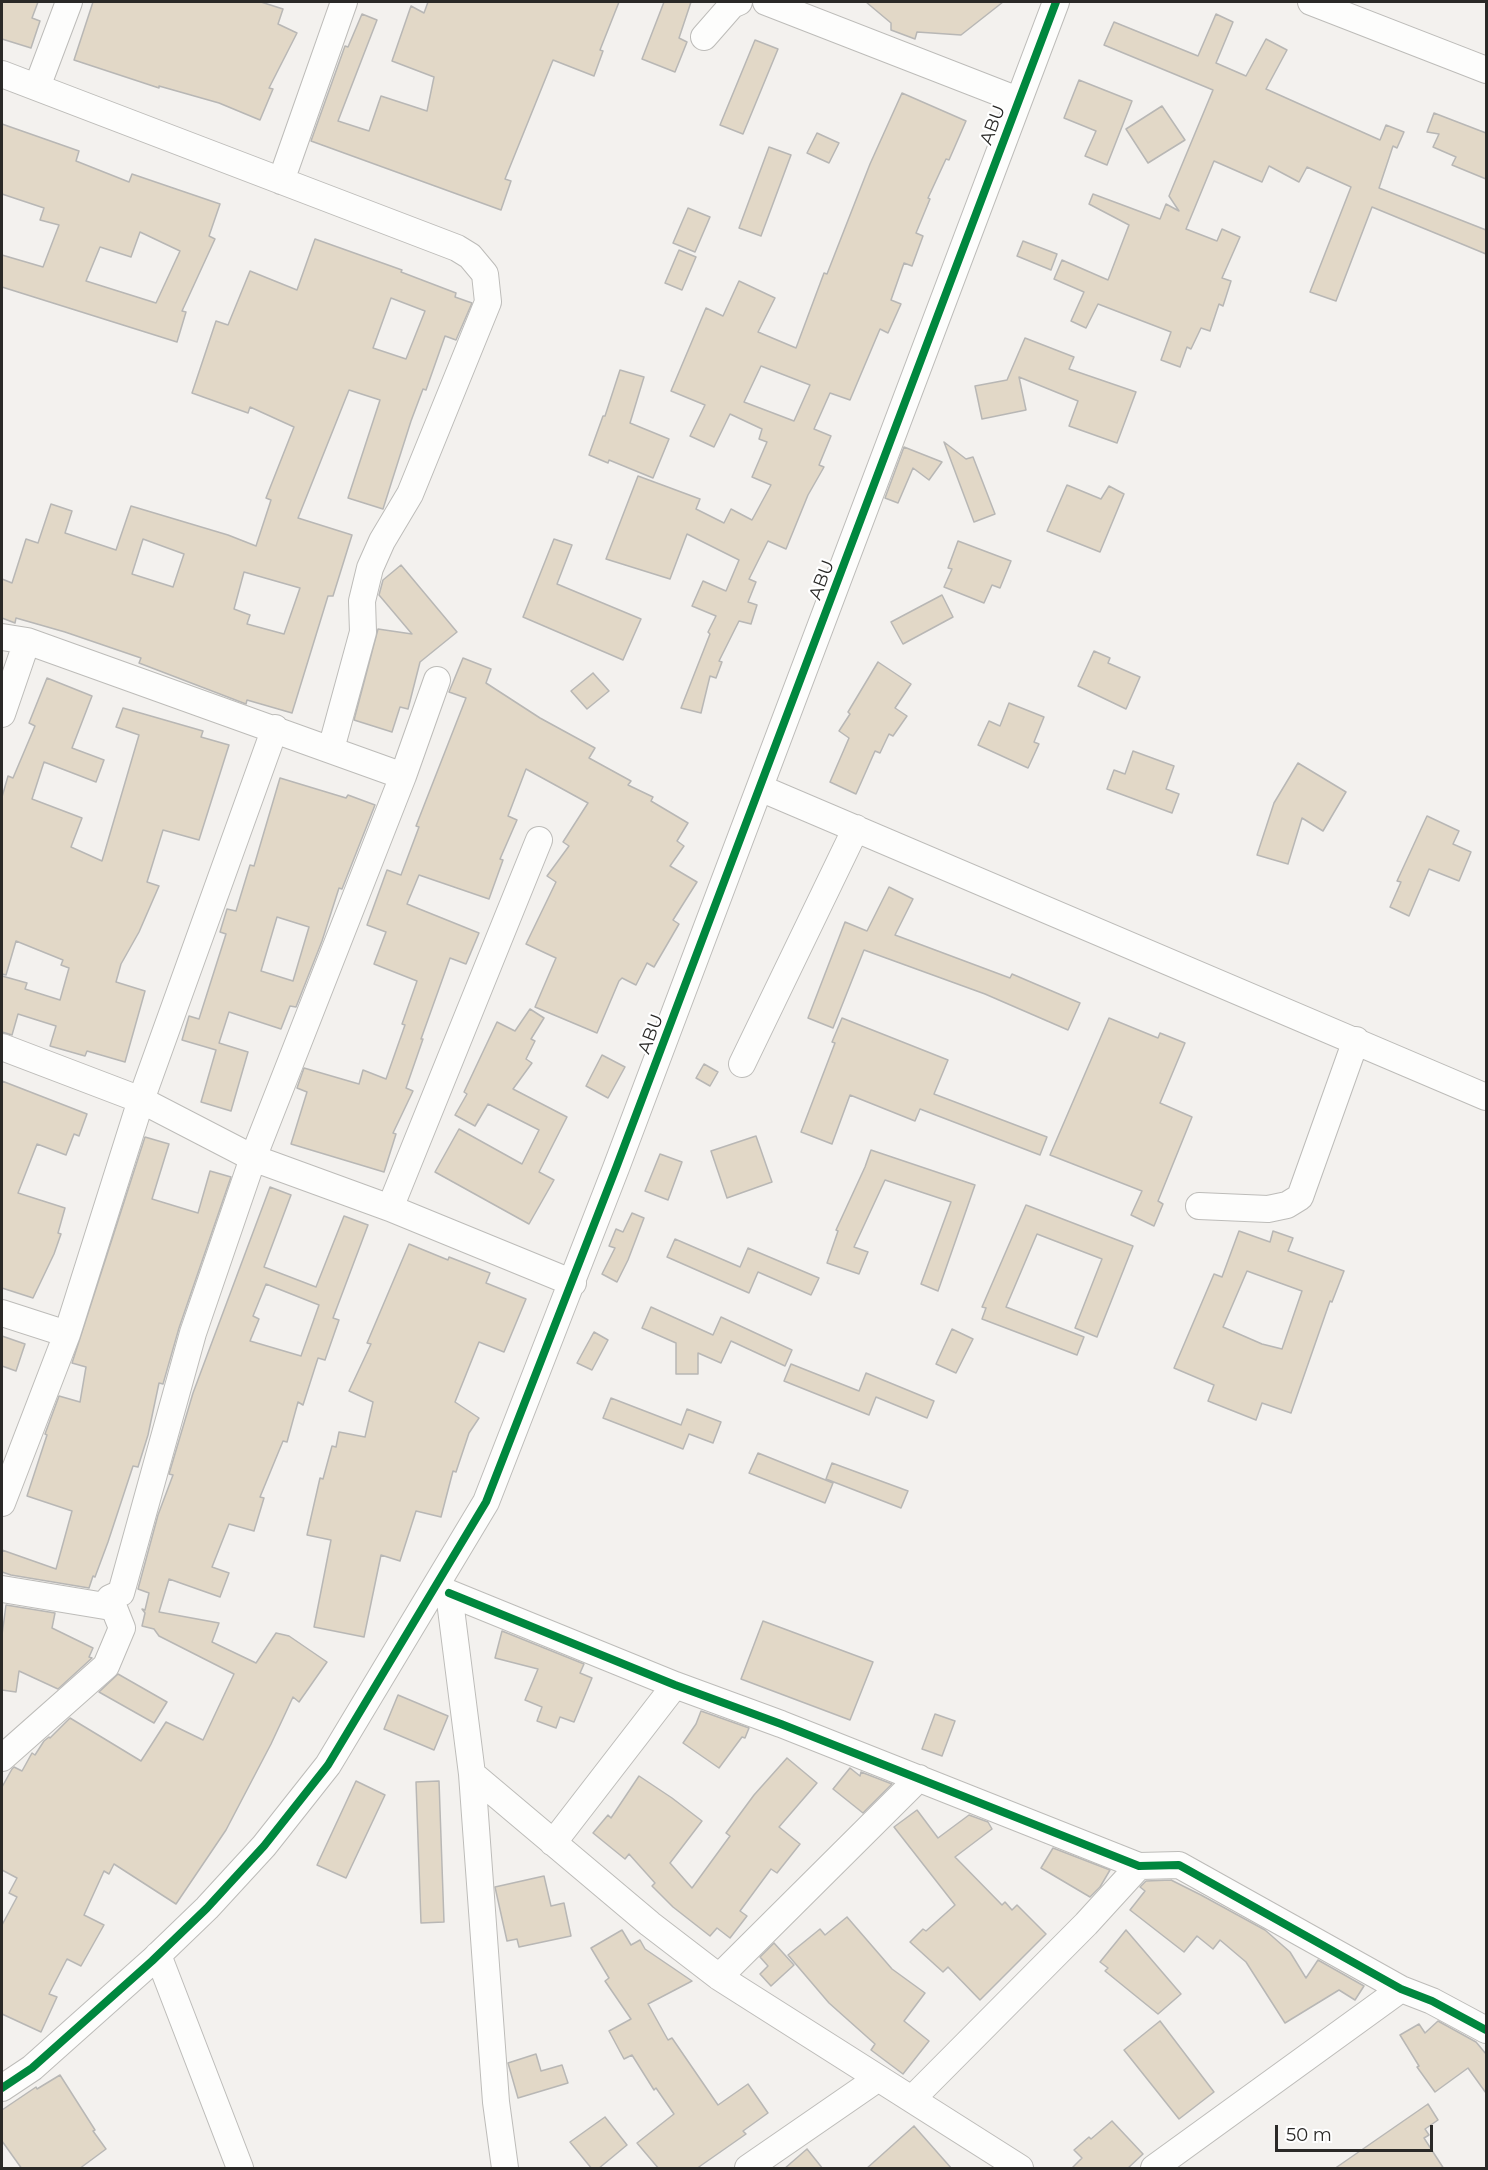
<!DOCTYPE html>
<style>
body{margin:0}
#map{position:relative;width:1488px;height:2170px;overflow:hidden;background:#f3f1ee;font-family:Montserrat,sans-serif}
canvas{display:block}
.frame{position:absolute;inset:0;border:3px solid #2a2927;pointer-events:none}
.scale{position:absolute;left:1275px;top:2125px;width:158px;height:27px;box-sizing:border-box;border:3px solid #2a2927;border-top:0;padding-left:8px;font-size:18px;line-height:21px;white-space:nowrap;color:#2a2927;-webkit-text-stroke:4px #fff;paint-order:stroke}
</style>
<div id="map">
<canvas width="1488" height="2170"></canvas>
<div class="frame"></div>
<div class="scale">50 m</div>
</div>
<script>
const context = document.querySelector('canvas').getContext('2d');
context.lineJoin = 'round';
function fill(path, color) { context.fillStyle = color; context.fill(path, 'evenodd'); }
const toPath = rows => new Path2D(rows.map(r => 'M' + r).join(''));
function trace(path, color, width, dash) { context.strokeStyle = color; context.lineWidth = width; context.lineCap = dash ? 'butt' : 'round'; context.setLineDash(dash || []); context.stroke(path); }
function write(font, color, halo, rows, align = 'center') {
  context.font = font + ' Montserrat,sans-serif'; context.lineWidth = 4.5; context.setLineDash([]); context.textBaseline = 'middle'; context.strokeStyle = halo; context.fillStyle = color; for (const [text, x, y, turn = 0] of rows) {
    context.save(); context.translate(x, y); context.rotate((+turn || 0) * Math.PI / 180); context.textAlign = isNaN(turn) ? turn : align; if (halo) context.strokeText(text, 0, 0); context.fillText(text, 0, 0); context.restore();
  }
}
const building = toPath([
 [2,2,38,2,32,18,40,21,31,48,2,39,2,2],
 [93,2,261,2,283,9,278,24,297,33,269,88,273,89,260,120,219,103,159,86,159,88,74,60,93,2],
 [428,2,619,2,600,50,603,51,594,76,553,60,505,179,511,181,501,210,311,141,345,46,348,47,362,14,377,20,338,121,369,131,381,96,427,111,434,77,392,61,411,6,424,13,428,2],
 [664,2,691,2,679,38,687,42,675,72,642,59,664,2],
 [866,2,1003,2,961,35,917,32,915,39,891,30,891,23,866,2],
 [1216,14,1233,22,1216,63,1246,76,1266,39,1287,50,1266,89,1380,140,1386,125,1404,132,1397,148,1393,146,1379,188,1486,230,1486,254,1372,207,1336,301,1310,292,1351,187,1307,167,1299,182,1269,166,1262,182,1214,161,1186,229,1217,241,1222,229,1240,237,1222,278,1231,281,1223,306,1219,304,1210,331,1201,328,1191,349,1187,347,1180,367,1161,360,1171,332,1098,304,1086,328,1071,321,1084,292,1054,279,1062,260,1108,280,1129,225,1089,204,1093,194,1160,219,1166,204,1179,211,1169,196,1213,90,1104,45,1114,22,1198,56,1216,14],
 [755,40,778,49,743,134,720,125,755,40],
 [1079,80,1132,101,1107,165,1085,156,1096,131,1064,118,1079,80],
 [902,93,966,121,949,160,946,159,928,198,930,199,916,233,923,236,912,266,904,263,891,300,901,304,888,333,880,329,850,400,830,393,814,429,831,436,819,465,824,467,808,495,786,549,768,541,749,579,756,582,748,602,757,605,751,624,739,621,719,661,722,662,716,678,710,676,701,713,681,708,710,634,708,632,716,616,692,606,703,581,726,591,739,560,687,534,670,579,606,559,638,476,700,499,696,509,724,523,731,509,752,520,771,485,752,477,767,442,759,439,762,429,730,414,714,447,690,436,705,405,671,391,706,308,723,316,739,281,775,298,758,332,796,348,824,273,827,274,870,164,902,93],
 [761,366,810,385,794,421,744,402,761,366],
 [1162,106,1185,140,1148,163,1126,129,1162,106],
 [1434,113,1486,133,1486,179,1452,165,1456,157,1433,147,1439,134,1427,132,1434,113],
 [2,124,79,151,76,161,129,182,132,174,220,204,209,236,215,239,182,311,186,312,177,342,2,287,2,255,43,267,59,225,40,220,44,208,2,194,2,124],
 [140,232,180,251,156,303,86,281,100,247,131,257,140,232],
 [817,133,839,143,829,163,807,153,817,133],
 [769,147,791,155,761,236,739,228,769,147],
 [688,208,710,217,695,252,673,243,688,208],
 [315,239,402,270,401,272,456,293,455,297,472,303,456,340,445,336,426,390,423,389,411,421,383,509,348,498,380,400,349,390,298,518,352,535,333,596,328,596,292,713,247,700,246,704,139,663,141,658,65,632,16,618,15,623,2,618,2,579,12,583,26,539,38,543,51,504,72,511,65,533,116,550,131,506,228,535,256,546,271,500,266,498,294,427,250,407,248,413,192,393,216,321,228,325,250,271,297,290,315,239],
 [391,298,425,311,406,359,373,348,391,298],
 [143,539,184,554,173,587,132,574,143,539],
 [244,572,300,588,284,634,247,624,250,615,234,609,244,572],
 [1023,241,1057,254,1051,270,1017,256,1023,241],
 [679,250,696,257,682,290,665,283,679,250],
 [1025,338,1074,357,1069,369,1136,392,1117,443,1069,426,1078,401,1019,377,1026,410,982,419,975,386,1007,380,1025,338],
 [620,370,644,377,630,423,669,439,653,478,609,460,608,463,589,455,603,416,605,416,620,370],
 [944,442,966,459,973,457,995,514,974,522,944,442],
 [904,447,942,462,929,480,913,468,898,503,885,498,904,447],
 [1067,485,1101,499,1109,486,1124,494,1100,552,1047,531,1067,485],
 [554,539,572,545,557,584,641,619,623,660,523,617,554,539],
 [958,541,1011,561,1000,588,992,585,984,603,944,587,952,569,948,568,958,541],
 [401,565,457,632,420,662,408,709,400,707,392,732,354,720,378,629,412,634,379,595,383,580,401,565],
 [942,595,953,617,903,644,891,622,942,595],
 [1094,651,1110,658,1108,663,1140,677,1126,709,1078,686,1094,651],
 [463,658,491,669,486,683,540,718,595,748,589,758,631,781,628,785,653,797,651,801,688,823,677,841,684,846,670,866,697,882,673,920,679,924,654,967,647,963,636,985,622,978,619,981,597,1033,535,1007,556,958,526,944,556,882,547,876,569,846,563,842,588,803,526,769,508,816,517,820,500,859,503,860,489,899,419,875,407,904,479,933,466,964,450,958,421,1039,423,1039,406,1088,413,1091,393,1133,396,1134,384,1172,291,1144,307,1092,297,1088,304,1068,359,1084,363,1070,386,1079,405,1025,402,1024,417,981,374,964,386,932,367,925,387,870,401,875,419,827,416,826,466,698,449,692,463,658],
 [878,662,911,684,895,708,907,716,893,736,889,734,880,753,875,751,856,794,830,782,849,738,839,731,850,714,848,712,878,662],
 [593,673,609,691,587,709,571,691,593,673],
 [47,678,92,696,72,748,104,760,96,782,44,762,32,799,82,818,71,847,102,861,139,735,116,727,123,708,203,731,201,737,229,745,199,840,163,830,147,882,159,886,139,932,121,964,116,982,145,991,125,1062,87,1051,85,1056,50,1046,56,1026,18,1014,12,1035,2,1032,2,976,27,983,25,989,60,1000,69,968,61,965,63,960,16,941,6,975,2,974,2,797,8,776,13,778,35,726,29,723,47,678],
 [1009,703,1044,717,1034,742,1039,744,1028,768,978,745,989,721,1000,726,1009,703],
 [1133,751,1174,766,1166,789,1179,794,1172,813,1107,789,1114,770,1125,774,1133,751],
 [1298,763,1346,792,1323,831,1302,818,1288,864,1257,855,1274,803,1298,763],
 [280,778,346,798,348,795,375,805,342,889,339,888,322,941,296,1007,290,1006,281,1029,229,1012,219,1043,248,1052,231,1111,201,1102,216,1050,182,1040,189,1016,199,1019,226,934,220,932,227,909,236,911,250,865,254,866,280,778],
 [277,917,309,927,293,981,261,971,277,917],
 [1427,816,1459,831,1453,844,1471,852,1459,881,1429,869,1409,916,1390,907,1401,882,1397,881,1427,816],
 [889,887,913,899,895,935,1010,978,1012,974,1080,1003,1068,1030,985,994,864,950,833,1028,808,1018,845,922,867,931,889,887],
 [530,1009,544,1018,531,1039,535,1041,526,1059,532,1063,513,1089,567,1117,539,1172,554,1180,529,1224,435,1172,459,1129,522,1164,539,1130,488,1104,475,1126,455,1115,467,1094,464,1092,497,1022,515,1031,530,1009],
 [842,1018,948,1060,934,1094,1047,1137,1040,1155,920,1109,915,1121,850,1095,832,1144,801,1132,835,1043,832,1042,842,1018],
 [1109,1018,1158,1038,1160,1033,1185,1043,1160,1103,1192,1117,1158,1201,1163,1204,1154,1226,1131,1215,1142,1191,1050,1155,1109,1018],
 [602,1055,625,1067,608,1098,586,1086,602,1055],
 [704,1064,718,1072,710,1086,696,1078,704,1064],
 [2,1081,87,1114,79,1136,74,1134,66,1155,37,1144,18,1193,65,1208,58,1233,61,1234,54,1254,33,1298,2,1288,2,1081],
 [756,1136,772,1182,727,1198,711,1151,756,1136],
 [145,1137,169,1144,152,1199,198,1213,210,1171,231,1177,179,1328,163,1384,159,1383,148,1435,138,1467,133,1466,108,1542,95,1577,93,1576,89,1588,11,1575,2,1572,2,1550,56,1569,72,1511,27,1496,47,1435,45,1434,59,1396,80,1402,86,1367,72,1363,145,1137],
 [871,1150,975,1185,938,1291,921,1284,951,1202,885,1180,854,1247,868,1252,859,1274,827,1263,838,1231,836,1230,865,1167,871,1150],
 [660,1154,682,1162,668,1200,645,1191,660,1154],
 [270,1187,291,1195,264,1267,316,1287,344,1216,368,1225,333,1318,339,1320,325,1360,318,1358,303,1405,298,1402,287,1442,283,1441,260,1497,264,1498,254,1531,229,1524,212,1567,229,1573,220,1597,169,1579,159,1612,219,1623,212,1642,256,1663,276,1633,289,1636,327,1662,299,1702,293,1697,271,1744,226,1830,176,1904,114,1864,109,1874,104,1871,84,1915,104,1925,81,1966,67,1959,49,1994,57,1997,41,2032,2,2014,2,1925,17,1897,9,1893,17,1878,2,1870,2,1787,12,1769,14,1767,22,1771,32,1753,35,1755,44,1741,49,1737,50,1738,70,1718,141,1761,166,1722,203,1740,234,1674,159,1636,154,1629,142,1626,145,1613,142,1609,145,1610,149,1593,138,1589,158,1515,173,1475,169,1474,193,1393,270,1187],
 [266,1284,319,1305,301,1356,250,1341,259,1319,253,1316,266,1284],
 [1026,1205,1133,1246,1097,1337,1075,1328,1102,1259,1037,1234,1006,1307,1084,1337,1077,1355,982,1319,986,1308,982,1307,1026,1205],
 [632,1213,644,1218,628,1260,617,1282,602,1274,615,1248,609,1246,616,1229,623,1232,632,1213],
 [1239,1231,1270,1242,1273,1231,1293,1238,1288,1251,1344,1271,1332,1302,1330,1301,1291,1413,1262,1403,1256,1420,1208,1401,1214,1385,1174,1368,1214,1274,1222,1277,1239,1231],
 [1247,1271,1302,1291,1282,1349,1262,1344,1223,1327,1247,1271],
 [675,1239,740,1267,748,1248,819,1278,811,1295,758,1272,749,1293,667,1257,675,1239],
 [409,1244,448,1260,449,1257,490,1273,486,1283,526,1299,504,1352,479,1342,455,1402,479,1418,469,1433,456,1472,453,1471,441,1517,416,1511,400,1561,381,1555,364,1637,314,1627,331,1540,307,1535,320,1478,323,1479,332,1446,336,1447,339,1432,365,1437,373,1402,349,1391,371,1344,367,1343,409,1244],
 [651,1307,713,1335,721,1317,792,1350,785,1366,731,1341,721,1363,698,1353,698,1374,676,1374,676,1343,642,1328,651,1307],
 [952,1329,973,1339,956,1373,936,1364,952,1329],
 [594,1332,608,1340,592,1370,577,1363,594,1332],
 [2,1336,25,1344,16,1371,2,1366,2,1336],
 [791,1364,859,1391,866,1373,934,1401,927,1418,876,1397,869,1415,784,1381,791,1364],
 [611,1398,681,1425,687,1409,721,1422,713,1443,689,1434,683,1449,603,1418,611,1398],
 [758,1453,833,1483,825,1503,749,1473,758,1453],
 [832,1463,908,1491,901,1508,826,1479,832,1463],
 [6,1605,55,1613,52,1628,93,1648,89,1657,92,1658,58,1689,19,1671,16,1692,2,1690,2,1635,6,1605],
 [763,1621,873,1662,850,1720,741,1679,763,1621],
 [502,1631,584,1664,580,1673,592,1678,574,1722,560,1717,556,1728,537,1721,542,1707,525,1700,538,1669,495,1658,502,1631],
 [118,1674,167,1702,154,1723,99,1692,118,1674],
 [398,1695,448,1716,434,1750,384,1729,398,1695],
 [701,1711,749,1728,745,1738,742,1737,719,1768,683,1743,696,1724,701,1711],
 [935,1714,955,1721,942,1756,922,1749,935,1714],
 [787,1758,817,1783,779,1827,800,1844,777,1873,771,1869,740,1911,747,1916,730,1938,717,1928,710,1936,673,1907,652,1886,655,1883,629,1854,625,1859,593,1833,608,1815,611,1818,639,1776,672,1798,702,1821,670,1863,692,1888,730,1836,726,1833,754,1795,787,1758],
 [850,1768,860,1776,861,1772,892,1784,863,1813,833,1789,850,1768],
 [356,1781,385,1795,346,1878,317,1865,356,1781],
 [439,1781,444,1922,421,1923,416,1782,439,1781],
 [917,1810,938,1838,969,1815,988,1822,992,1829,955,1857,1002,1905,1005,1902,1012,1910,1017,1905,1046,1934,980,2000,948,1967,943,1972,910,1942,923,1929,926,1931,955,1905,894,1827,917,1810],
 [1053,1848,1110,1870,1100,1887,1090,1897,1041,1868,1053,1848],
 [544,1876,551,1906,564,1903,571,1936,519,1947,517,1939,507,1941,495,1887,544,1876],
 [1171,1880,1201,1895,1265,1930,1290,1952,1306,1978,1318,1960,1364,1986,1355,2000,1339,1990,1285,2023,1246,1962,1220,1940,1213,1949,1197,1936,1184,1952,1130,1910,1145,1891,1140,1887,1146,1881,1171,1880],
 [847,1917,892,1969,925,1993,904,2021,929,2041,903,2074,871,2050,875,2044,829,2003,788,1955,820,1929,825,1935,847,1917],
 [622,1930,631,1945,640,1940,645,1949,692,1981,648,2004,668,2040,672,2038,718,2105,748,2084,768,2113,743,2131,746,2134,696,2169,659,2169,637,2143,674,2114,656,2088,654,2090,632,2055,624,2059,609,2031,631,2019,605,1981,609,1978,591,1948,622,1930],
 [1126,1930,1181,1994,1158,2014,1105,1971,1108,1968,1100,1962,1126,1930],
 [774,1943,794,1965,771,1986,760,1974,768,1966,760,1957,774,1943],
 [1160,2021,1214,2092,1179,2119,1124,2050,1160,2021],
 [1438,2021,1476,2042,1486,2054,1486,2093,1468,2068,1435,2092,1417,2067,1419,2066,1400,2035,1419,2024,1425,2033,1438,2021],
 [536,2054,541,2071,562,2065,568,2083,518,2098,508,2063,536,2054],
 [60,2075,95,2130,93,2131,106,2149,79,2169,22,2169,2,2141,2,2110,36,2087,37,2089,60,2075],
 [1428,2104,1438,2120,1425,2129,1429,2135,1424,2138,1444,2169,1334,2169,1428,2104],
 [605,2117,627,2145,598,2169,592,2169,570,2142,605,2117],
 [1112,2121,1143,2154,1127,2169,1071,2169,1082,2158,1074,2150,1089,2137,1091,2139,1112,2121],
 [914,2126,952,2169,866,2169,914,2126],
 [807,2149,823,2169,784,2169,807,2149]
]);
fill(building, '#e2d8c7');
trace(building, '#b8b7b5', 1.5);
const minor = toPath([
 [766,2,1018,100],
 [1311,2,1486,70],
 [704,37,732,5,739,2],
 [2,74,457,248,470,256,485,274,488,302,410,494,382,541,370,568,362,601,363,632,331,749],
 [37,87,69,2],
 [281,181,344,2],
 [2,637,27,641,403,776],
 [2,714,27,641],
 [760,788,1486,1097],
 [2,1047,141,1100,253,1158,390,1208,573,1283],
 [742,1064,856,828],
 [1199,1206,1268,1209,1287,1205,1300,1197,1356,1040],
 [390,1208,539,840],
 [2,1313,67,1334],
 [2,1503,67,1334,141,1100,275,728],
 [2,1589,105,1606,110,1598,121,1593,193,1333,253,1158,403,776,437,680],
 [435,1589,449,1593,472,1774,496,2102,505,2168],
 [449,1593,675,1685,781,1724,1139,1866,1179,1865,1401,1989,1432,2001,1486,2030],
 [2,1758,106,1666,122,1628,110,1598],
 [472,1774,650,1924,719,1977,1020,2168],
 [553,1843,675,1685],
 [158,1955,240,2168],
 [719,1977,919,1778],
 [2,2088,32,2068,152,1961,207,1908,264,1846,328,1765,486,1502,616,1168,1056,2],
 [912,2099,1086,1924,1139,1866],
 [748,2168,877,2079],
 [1154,2168,1401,1989]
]);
trace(minor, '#bdbcb9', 28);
trace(minor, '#fdfdfc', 26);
trace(toPath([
 [449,1593,675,1685,781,1724,1139,1866,1179,1865,1401,1989,1432,2001,1486,2030],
 [2,2088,32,2068,152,1961,207,1908,264,1846,328,1765,486,1502,616,1168,1056,2]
]), '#00873e', 8);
write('18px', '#2a2927', '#fff', [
 ["ABU",993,125,-69],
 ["ABU",822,580,-69],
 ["ABU",651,1034,-69]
]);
</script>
